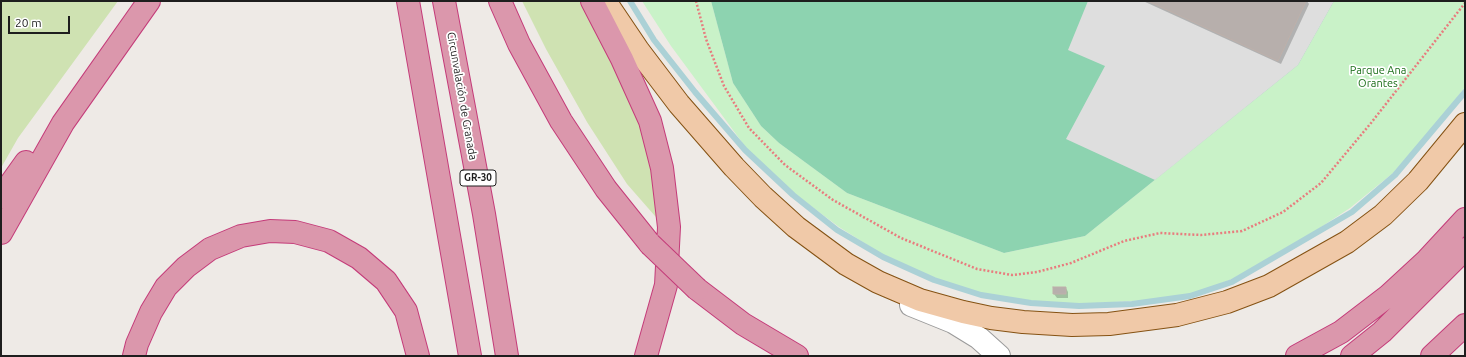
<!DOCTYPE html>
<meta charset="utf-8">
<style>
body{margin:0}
#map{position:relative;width:1466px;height:357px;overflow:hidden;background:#eeeae6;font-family:Ubuntu,sans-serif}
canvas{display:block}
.frame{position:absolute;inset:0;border:2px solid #1e1e1e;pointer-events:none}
.scale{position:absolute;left:8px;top:16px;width:62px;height:18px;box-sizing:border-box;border:2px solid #1e1e1e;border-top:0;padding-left:5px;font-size:12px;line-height:14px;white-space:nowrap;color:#1e1e1e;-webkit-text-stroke:3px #fff;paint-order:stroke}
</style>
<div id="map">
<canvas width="1466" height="357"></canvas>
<div class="frame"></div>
<div class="scale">20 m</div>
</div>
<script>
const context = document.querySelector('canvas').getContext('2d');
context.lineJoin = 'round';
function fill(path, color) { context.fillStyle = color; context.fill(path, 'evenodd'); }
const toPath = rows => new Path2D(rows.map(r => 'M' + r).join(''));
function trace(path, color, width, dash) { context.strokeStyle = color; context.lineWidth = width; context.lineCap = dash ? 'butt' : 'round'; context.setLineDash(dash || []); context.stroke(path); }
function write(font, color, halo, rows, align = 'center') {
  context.font = font + ' Ubuntu,sans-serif'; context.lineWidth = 3.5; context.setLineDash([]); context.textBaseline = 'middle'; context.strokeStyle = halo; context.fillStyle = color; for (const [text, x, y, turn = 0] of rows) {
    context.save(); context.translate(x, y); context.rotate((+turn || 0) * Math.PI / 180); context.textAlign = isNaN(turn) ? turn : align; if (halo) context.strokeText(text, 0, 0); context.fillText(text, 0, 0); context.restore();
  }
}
fill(toPath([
 [1,1,118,1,18,138,1,168],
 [522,1,580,1,629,89,647,140,662,224,627,184,587,122,546,49]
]), '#cfe2b2');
fill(toPath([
 [642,1,711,1,733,83,761,126,779,143,847,193,1004,253,1085,236,1298,65,1334,1,1465,1,1465,87,1442,117,1393,173,1350,208,1309,235,1237,277,1201,291,1167,299,1080,304,1031,301,981,294,934,279,885,256,839,227,796,195,747,149,671,46]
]), '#c9f2c8');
fill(toPath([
 [711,1,1334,1,1298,65,1085,236,1004,253,847,193,779,143,761,126,733,83]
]), '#8dd3b0');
fill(toPath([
 [1088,1,1334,1,1298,65,1155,180,1066,139,1105,66,1068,50]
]), '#dedede');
fill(toPath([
 [1143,1,1307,1,1309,4,1281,64],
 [1054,288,1066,288,1068,292,1068,298,1057,298,1054,294]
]), '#0003');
trace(toPath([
 [630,1,654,40,695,92,745,150,793,195,837,230,883,257,934,280,981,295,1031,303,1079,306,1132,304,1190,296,1232,282,1352,212,1395,175,1465,92]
]), '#abd1d6', 6);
const building = toPath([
 [1148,1,1306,1,1278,61,1148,1],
 [1053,287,1066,287,1066,294,1053,294,1053,287]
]);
fill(building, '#b7afac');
trace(building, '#beb0aa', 1);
const street = toPath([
 [911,305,953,322,979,338,999,356]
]);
const primary = toPath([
 [605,1,638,50,679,104,734,167,763,197,796,227,846,264,878,282,920,300,963,312,991,318,1023,322,1072,325,1109,324,1177,315,1227,302,1269,286,1347,242,1383,215,1418,181,1465,124]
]);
const highway = toPath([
 [408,1,470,356],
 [444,1,484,214,507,356],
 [500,1,519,44,561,121,606,189,650,244],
 [592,1,622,59,650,121,662,168,669,227,666,285,646,356],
 [1,197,26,162],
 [1,233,63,123,149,1],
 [697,289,743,324,797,356],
 [134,356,137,344,151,312,166,287,186,267,210,249,241,236,270,231,295,232,329,241,359,258,386,281,406,311,418,356],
 [1297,356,1341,332,1388,296,1427,260,1465,219],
 [1352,356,1382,332,1465,249],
 [1432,356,1465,325]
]);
trace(street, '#9b9b9b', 24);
trace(primary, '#855213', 24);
trace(highway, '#c43b79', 24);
trace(toPath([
 [696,1,706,39,724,86,749,128,785,165,833,200,901,238,977,269,1012,275,1037,272,1071,263,1124,241,1160,233,1201,235,1242,231,1283,212,1321,183,1371,123,1465,3]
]), '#e87c7e', 2.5, [2, 2]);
trace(street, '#fff', 22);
trace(primary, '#f0c9a8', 22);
trace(highway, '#db97ac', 22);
const highwayBridge = toPath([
 [650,244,697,289]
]);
trace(highwayBridge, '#c43b79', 24, []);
trace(highwayBridge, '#db97ac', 22);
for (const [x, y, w] of [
 [478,178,36]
]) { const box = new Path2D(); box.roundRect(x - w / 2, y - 8, w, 16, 3); context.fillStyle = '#fff'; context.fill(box); trace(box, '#1e1e1e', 1); }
write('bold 10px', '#1e1e1e', null, [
 ["GR-30",478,178]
]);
write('11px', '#1c6f1a', '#fff', [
 ["Parque Ana",1378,70],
 ["Orantes",1378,83]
]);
write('11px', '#1e1e1e', '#fff', [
 ["Circunvalación de Granada",462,96,80]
]);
</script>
